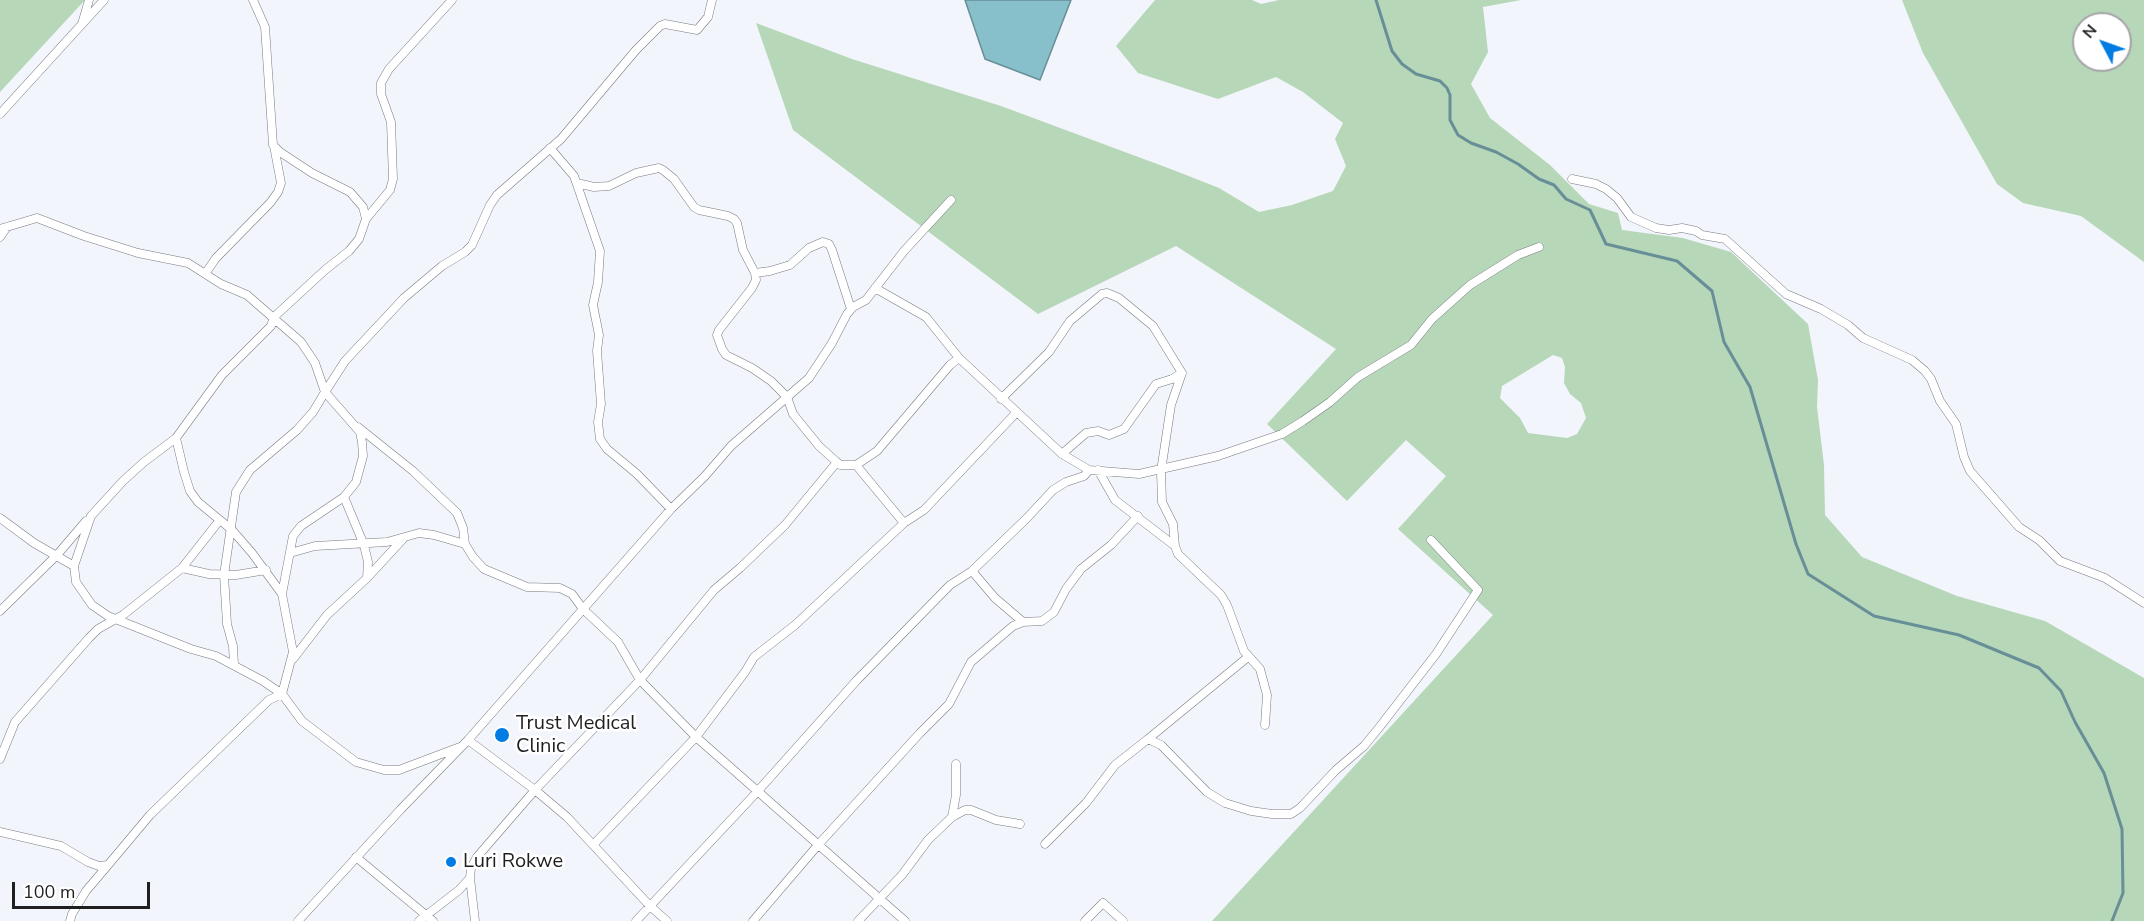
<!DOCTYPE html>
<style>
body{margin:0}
#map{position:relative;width:2144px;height:921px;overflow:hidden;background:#f3f5fc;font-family:"Nunito Sans",sans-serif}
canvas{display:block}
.north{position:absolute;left:2072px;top:12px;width:60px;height:60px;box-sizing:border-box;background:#fff;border:2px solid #a5a5a7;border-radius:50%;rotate:311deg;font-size:16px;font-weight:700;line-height:24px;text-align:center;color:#1f1f22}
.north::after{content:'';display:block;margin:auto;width:21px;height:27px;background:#007ce2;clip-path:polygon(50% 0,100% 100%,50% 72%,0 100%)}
.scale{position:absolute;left:12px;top:882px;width:138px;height:27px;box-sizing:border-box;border:3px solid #1f1f22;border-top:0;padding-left:8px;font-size:18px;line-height:21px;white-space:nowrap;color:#1f1f22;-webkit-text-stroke:4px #fff;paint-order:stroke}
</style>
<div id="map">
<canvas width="2144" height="921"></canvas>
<div class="north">N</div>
<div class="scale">100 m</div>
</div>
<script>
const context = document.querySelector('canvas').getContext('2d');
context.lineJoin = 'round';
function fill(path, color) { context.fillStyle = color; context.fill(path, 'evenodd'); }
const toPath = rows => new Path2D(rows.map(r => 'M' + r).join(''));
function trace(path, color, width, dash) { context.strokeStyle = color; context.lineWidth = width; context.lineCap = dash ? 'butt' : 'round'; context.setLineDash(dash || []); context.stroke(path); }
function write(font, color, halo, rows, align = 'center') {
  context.font = font + ' "Nunito Sans",sans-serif'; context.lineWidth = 5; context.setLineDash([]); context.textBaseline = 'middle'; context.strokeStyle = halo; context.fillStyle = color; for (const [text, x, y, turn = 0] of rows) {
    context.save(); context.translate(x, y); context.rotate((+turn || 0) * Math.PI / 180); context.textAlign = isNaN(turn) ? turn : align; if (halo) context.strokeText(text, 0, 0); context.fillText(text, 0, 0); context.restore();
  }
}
fill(toPath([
 [0,0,85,0,0,92],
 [1155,0,1252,0,1261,4,1279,0,1521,0,1483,7,1488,52,1471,84,1490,118,1550,165,1589,204,1618,213,1622,230,1683,238,1731,252,1808,324,1818,380,1817,407,1824,465,1825,515,1862,557,1957,596,2045,621,2144,678,2144,921,1212,921,1493,615,1398,529,1446,476,1406,440,1347,501,1267,424,1336,349,1176,246,1038,314,793,130,756,23,852,59,1001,106,1176,171,1219,188,1259,212,1292,205,1333,191,1346,166,1335,139,1343,123,1303,92,1276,77,1218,99,1138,73,1116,46],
 [1553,355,1562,358,1565,367,1564,383,1570,394,1581,403,1586,418,1577,434,1567,438,1528,433,1520,418,1500,398,1502,386],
 [1902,0,2144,0,2144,262,2081,216,2023,203,1997,184,1923,53],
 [2084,24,2120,24,2120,60,2084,60]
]), '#b7d7b9');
const water = toPath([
 [965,0,1071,0,1040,80,985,59,965,0]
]);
fill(water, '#87bfca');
trace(water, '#688f98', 1.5);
trace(toPath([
 [1376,0,1392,51,1402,64,1416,74,1440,81,1447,88,1450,95,1450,120,1458,135,1471,143,1496,152,1518,164,1539,179,1554,185,1566,199,1590,210,1606,244,1677,261,1712,291,1724,342,1750,387,1796,544,1808,574,1874,616,1959,635,2039,668,2061,691,2075,722,2104,773,2122,829,2123,893,2112,921]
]), '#688f98', 3);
const street = toPath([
 [253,0,265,27,273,145,280,152,312,173,350,192,363,207,366,219,359,239,349,251,325,270,274,317,271,326,222,375,176,438,184,472,190,491,198,502,232,530,252,553,282,594],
 [82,24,89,0],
 [0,114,104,0],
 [550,148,574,176,600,251,598,282,593,305,599,335,597,351,601,404,598,422,600,439,607,449,637,474,671,509],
 [1572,179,1596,184,1606,189,1617,198,1631,217,1656,228,1669,230,1682,228,1696,231,1702,235,1725,239,1786,294,1821,309,1848,325,1863,338,1912,360,1925,371,1931,379,1940,401,1956,424,1964,457,1970,471,2019,527,2039,540,2060,561,2105,578,2144,603],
 [577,183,594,187,609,186,636,173,659,168,663,170,674,179,694,207,699,210,728,216,734,219,737,223,743,250,755,273,756,280,752,288,719,330,717,335,722,349,726,355,752,368,771,381,787,397,793,414,819,446,840,465,856,465,904,523],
 [366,219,390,190,393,179,391,122,381,94,381,83,389,69,452,0],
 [0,229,37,218,84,236,138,253,188,263,221,284,247,295,301,342,315,363,325,392,313,412,297,430,250,470,236,492,224,575,227,624,233,646,234,665],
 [0,237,7,227],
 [755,273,770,271,790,265,809,248,823,242,829,244,832,250,851,309],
 [205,274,216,258,270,203,278,192,281,183,274,146],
 [875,288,926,317,959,358,1062,454,1089,470,1139,474,1218,456,1282,434,1303,421,1330,402,1358,377,1411,345,1432,319,1470,285,1518,255,1539,247],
 [1001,399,1049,352,1070,321,1102,294,1107,293,1119,298,1153,326,1182,373,1171,405,1161,471,1162,502,1173,524,1175,546,1178,554,1221,595,1227,605,1244,651,1260,669,1267,695,1265,725],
 [358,427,413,471,457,513,463,528,465,544,473,557,484,569,527,587,560,588,572,594,583,609,618,642,640,680,696,737,905,921],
 [176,438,144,462,123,481,91,516,74,566,76,582,92,605,108,616,191,649,216,656,263,681,282,694],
 [1062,454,1086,433,1098,431,1109,435,1124,429,1156,384,1172,379,1182,373],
 [856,465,877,451,950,365,959,358],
 [1098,470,1115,500,1175,546],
 [0,518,34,543,74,566],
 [290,553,315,546,387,542,419,533,434,535,465,544],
 [182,568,209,574,236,575,266,570],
 [972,571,995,598,1023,622,1042,621,1054,612,1066,589,1081,569,1111,545,1138,516],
 [367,578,403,539],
 [0,611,57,555,86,521],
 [293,659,327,615,367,578,368,562,364,545,344,497],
 [1148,739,1248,657],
 [468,740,535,790,567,817,650,906,667,921],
 [460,747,399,770,384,770,356,762,302,721,282,694,293,652,282,594,293,536,301,526,344,497,356,482,363,456,362,442,360,432,325,392,345,361,404,298,442,266,465,252,472,245,490,205,497,195,561,139,636,50,660,26,665,24,697,30,708,17,712,0],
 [0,759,15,722,89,638,98,629,123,615,182,568,219,521],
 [952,817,956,795,956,764],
 [0,832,61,846,88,862,99,866,108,865,150,815,269,700,282,694],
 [1045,844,1086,803,1115,765,1148,739,1161,745,1207,792,1225,803,1251,811,1272,814,1291,814,1300,808,1336,770,1364,746,1378,729,1436,654,1478,590,1431,540],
 [593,845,696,737,745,672,754,657,795,625,904,523,924,510,1016,413],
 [356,857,433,921],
 [470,878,475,921],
 [70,921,72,914,86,891,108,865],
 [298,921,401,809,468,740,671,509,705,476,731,446,809,378,832,343,847,314,853,307,866,300,904,251,951,200],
 [419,921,459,890,470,878,471,868,477,857,535,790,640,680,714,590,740,568,785,525,837,462],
 [636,921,757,792,857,680,950,585,972,571,1027,518,1053,490,1066,482,1084,476,1089,470],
 [753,921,818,845,920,733,949,704,971,662,1013,626,1023,622],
 [858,921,902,875,928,840,952,817,965,810,971,810,996,820,1020,824],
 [1085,921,1103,903,1123,921]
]);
trace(street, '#787a81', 9);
trace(street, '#fff', 8);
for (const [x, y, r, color] of [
 [502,735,8,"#007ce2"],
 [451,862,6,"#007ce2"]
]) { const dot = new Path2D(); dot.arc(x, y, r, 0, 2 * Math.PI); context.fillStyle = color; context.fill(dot); trace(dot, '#fff', 2); }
write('20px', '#1f1f22', '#fff', [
 ["Trust Medical",516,724],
 ["Clinic",516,747],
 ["Luri Rokwe",463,862]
], 'left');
</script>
